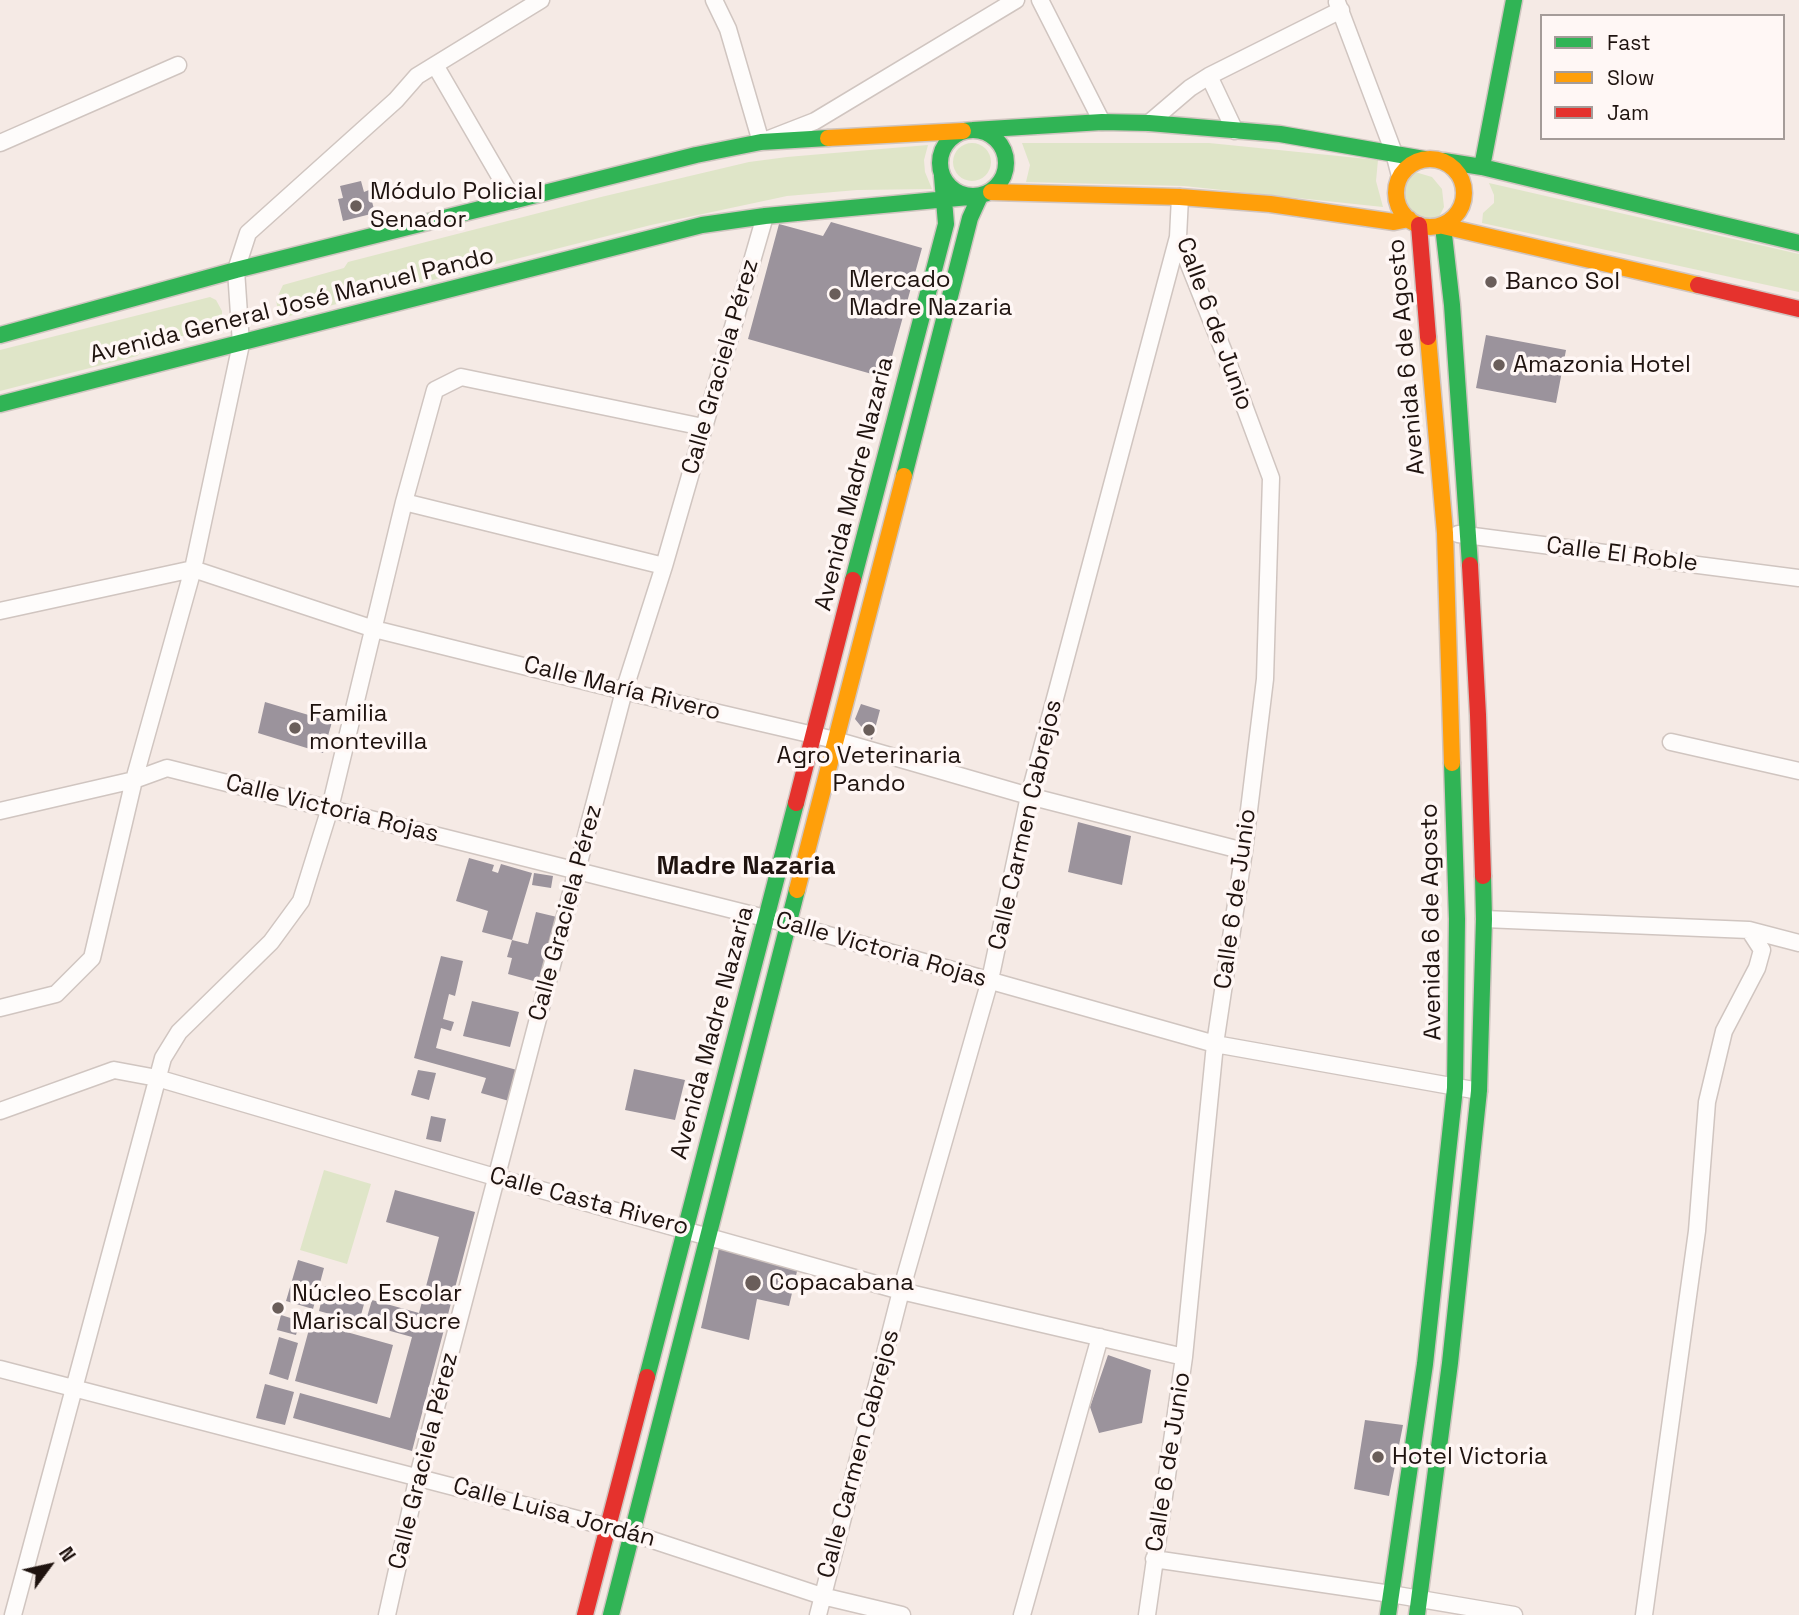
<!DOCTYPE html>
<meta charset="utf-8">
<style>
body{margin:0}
#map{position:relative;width:1799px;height:1615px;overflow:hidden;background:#f5eae5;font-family:"Space Grotesk",sans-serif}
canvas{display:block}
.legend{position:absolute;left:1540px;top:14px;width:245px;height:126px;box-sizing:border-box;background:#fff7f5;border:2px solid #a59c99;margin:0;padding:9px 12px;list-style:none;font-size:21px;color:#1f130f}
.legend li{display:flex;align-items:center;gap:14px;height:35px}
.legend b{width:35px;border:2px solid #a59c99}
.north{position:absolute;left:14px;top:1531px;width:70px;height:70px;-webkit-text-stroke:5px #fff7f5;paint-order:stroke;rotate:57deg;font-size:19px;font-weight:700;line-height:28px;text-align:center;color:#1f130f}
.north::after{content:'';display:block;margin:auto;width:24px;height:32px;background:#1f130f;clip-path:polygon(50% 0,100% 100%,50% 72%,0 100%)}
</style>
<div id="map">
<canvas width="1799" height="1615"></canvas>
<ul class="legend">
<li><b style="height:9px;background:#30b455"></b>Fast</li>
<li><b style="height:9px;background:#ff9f0a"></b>Slow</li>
<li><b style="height:9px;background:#e5322d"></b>Jam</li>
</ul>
<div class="north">N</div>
</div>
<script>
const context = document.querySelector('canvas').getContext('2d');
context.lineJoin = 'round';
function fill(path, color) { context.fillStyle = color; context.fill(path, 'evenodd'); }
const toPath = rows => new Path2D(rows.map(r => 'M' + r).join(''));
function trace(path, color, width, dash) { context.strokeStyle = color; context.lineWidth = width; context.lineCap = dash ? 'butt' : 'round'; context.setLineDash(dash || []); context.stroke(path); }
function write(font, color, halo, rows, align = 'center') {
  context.font = font + ' "Space Grotesk",sans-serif'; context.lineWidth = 7; context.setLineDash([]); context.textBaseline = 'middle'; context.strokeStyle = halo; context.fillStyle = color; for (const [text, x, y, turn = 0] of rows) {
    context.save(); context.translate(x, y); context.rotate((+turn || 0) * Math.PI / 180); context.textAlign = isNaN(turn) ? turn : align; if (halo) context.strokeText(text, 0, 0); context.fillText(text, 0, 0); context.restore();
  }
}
fill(toPath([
 '953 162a19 19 0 1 1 38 0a19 19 0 1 1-38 0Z',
 [1022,143,1209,143,1378,160,1376,181,1383,207,1184,186,1026,182,1030,165],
 [928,145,924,160,925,172,932,189,857,190,787,196,651,225,285,317,278,310,276,300,283,285,344,268,348,262,601,197,749,162,787,157],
 [1415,172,1432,177,1442,189,1444,207,1439,217,1433,221,1411,212,1405,205,1403,187,1409,175],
 [1489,183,1799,254,1799,292,1482,223,1483,213,1494,203,1494,195],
 [210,297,216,300,222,311,222,319,217,328,153,343,137,356,0,391,0,350],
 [324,1170,371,1184,347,1264,300,1250]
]), '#dfe5c8');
fill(toPath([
 [361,181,364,192,369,190,375,213,343,221,338,199,343,198,340,186],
 [831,222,922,248,886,378,748,339,779,224,823,236],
 [1486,335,1566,350,1556,403,1476,388],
 [265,702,332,722,323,753,258,733],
 [861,704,880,710,872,740,855,719],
 [1078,822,1131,836,1122,885,1068,872],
 [469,858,494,865,492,871,498,873,501,864,532,873,512,940,482,932,488,911,456,901],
 [534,873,553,876,551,888,532,885],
 [536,912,557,917,541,983,508,974,512,958,507,957,512,940,528,944],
 [441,956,463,961,455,996,449,994,443,1019,454,1022,451,1031,441,1028,436,1048,517,1070,509,1101,481,1093,486,1078,414,1058],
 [472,1001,519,1012,510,1047,463,1036],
 [634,1069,685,1080,675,1120,625,1110],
 [418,1070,436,1073,429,1100,411,1095],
 [431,1116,446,1119,441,1142,426,1139],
 [395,1190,475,1212,412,1451,293,1418,300,1393,390,1418,412,1337,365,1324,372,1300,419,1313,439,1237,386,1222],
 [719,1248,798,1267,789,1306,757,1299,749,1340,701,1328],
 [298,1260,324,1268,313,1309,286,1301],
 [325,1286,366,1297,359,1322,319,1311],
 [281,1315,300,1321,296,1335,277,1330],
 [311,1322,393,1345,377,1404,295,1381],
 [279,1337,298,1343,288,1380,269,1374],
 [1108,1355,1151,1370,1142,1423,1099,1433,1090,1407],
 [265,1384,294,1392,285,1425,256,1418],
 [1365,1420,1403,1425,1389,1496,1354,1489]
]), '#9b939c');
const street = toPath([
 [714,0,728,29,761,142,815,121,1016,0],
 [1040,0,1102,122],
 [1337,2,1394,153,1400,176],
 [435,65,514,201],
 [1209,76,1235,131],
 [1149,123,1190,88,1209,76,1341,10],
 [0,143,178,65],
 [404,502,664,566],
 [1458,534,1799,578],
 [0,611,193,569,374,629,624,691,835,740,1029,796,1244,851],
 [1671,742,1799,771],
 [0,811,134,780,167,768,789,924,1215,1044,1479,1091],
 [1484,919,1749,930,1762,950,1757,968,1724,1031,1707,1102,1697,1231,1644,1615],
 [1749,930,1799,943],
 [0,1008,56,994,92,958,134,780,193,569,241,344,236,270,248,233,396,100,417,76,541,0],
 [0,1111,114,1070,157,1078,495,1177,901,1291,1184,1357],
 [0,1369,631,1533,822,1596,902,1615],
 [1154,1559,1391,1594,1514,1615],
 [13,1615,163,1058,179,1032,271,942,301,901,330,808,404,502,435,390,461,377,703,427],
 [387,1615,418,1476,624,691,664,566,765,216],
 [818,1615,901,1291,990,980,1029,796,1178,237],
 [1022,1615,1100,1337],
 [1147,1615,1184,1357,1215,1044,1244,851,1265,679,1271,478,1229,365,1178,237,1180,197]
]);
const fast = toPath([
 '940 163a33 33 0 1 1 66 0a33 33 0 1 1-66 0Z',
 [973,130,1102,122,1149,123,1280,134,1424,159],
 [1444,161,1482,167,1799,243],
 [1482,167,1514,0],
 [1443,226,1452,305,1470,565],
 [0,335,236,270,696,155,761,142,828,138],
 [0,404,702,225,765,216,969,197],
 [904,476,970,218,980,196],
 [853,580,946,224,942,176],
 [647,1377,796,803],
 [611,1615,797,890],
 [1388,1615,1425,1364,1455,1088,1457,919,1452,763],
 [1417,1615,1450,1363,1479,1091,1484,919,1483,876]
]);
const slow = toPath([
 [828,138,963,131],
 '1396 193a34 34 0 1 1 68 0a34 34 0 1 1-68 0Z',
 [991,192,1180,197,1270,204,1394,222,1409,219],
 [1443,226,1698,285],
 [1428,337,1445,533,1452,763],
 [797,890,904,476]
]);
const jam = toPath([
 [1419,225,1428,337],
 [1698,285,1799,309],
 [1470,565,1478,715,1483,876],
 [796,803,853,580],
 [585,1615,647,1377]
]);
trace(street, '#d0c5c0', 19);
trace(fast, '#d0c5c0', 19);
trace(slow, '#d0c5c0', 19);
trace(jam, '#d0c5c0', 19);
trace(street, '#fefcfb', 16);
trace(fast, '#30b455', 16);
trace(slow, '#ff9f0a', 16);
trace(jam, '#e5322d', 16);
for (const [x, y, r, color] of [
 [356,206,7,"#6a5e5a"],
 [1491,282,7,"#6a5e5a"],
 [835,294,7,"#6a5e5a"],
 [1499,365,7,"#6a5e5a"],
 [295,728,7,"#6a5e5a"],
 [869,730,7,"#6a5e5a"],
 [753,1283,9,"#6a5e5a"],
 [278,1308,7,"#6a5e5a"],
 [1378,1457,7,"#6a5e5a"]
]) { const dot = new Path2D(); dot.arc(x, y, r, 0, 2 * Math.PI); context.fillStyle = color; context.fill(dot); trace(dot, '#fff7f5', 2.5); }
write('24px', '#1f130f', '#fff7f5', [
 ["Módulo Policial",370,192],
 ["Senador",370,220],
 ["Mercado",849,280],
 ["Madre Nazaria",849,308],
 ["Banco Sol",1505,282],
 ["Amazonia Hotel",1513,365],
 ["Familia",309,714],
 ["montevilla",309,742],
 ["Agro Veterinaria",869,756,"center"],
 ["Pando",869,784,"center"],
 ["Copacabana",769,1283],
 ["Núcleo Escolar",292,1294],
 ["Mariscal Sucre",292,1322],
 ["Hotel Victoria",1392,1457]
], 'left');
write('24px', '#1f130f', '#fff7f5', [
 ["Avenida General José Manuel Pando",292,306,-14],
 ["Calle 6 de Junio",1214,324,70],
 ["Avenida 6 de Agosto",1407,357,-95],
 ["Calle Graciela Pérez",721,367,-74],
 ["Avenida Madre Nazaria",855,484,-76],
 ["Calle El Roble",1622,555,7],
 ["Calle María Rivero",622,689,14],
 ["Calle Victoria Rojas",332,809,14],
 ["Calle Carmen Cabrejos",1026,825,-77],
 ["Calle 6 de Junio",1236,899,-82],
 ["Calle Graciela Pérez",566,913,-75],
 ["Avenida 6 de Agosto",1432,922,-91],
 ["Calle Victoria Rojas",881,950,16],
 ["Avenida Madre Nazaria",713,1033,-75],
 ["Calle Casta Rivero",589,1202,15],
 ["Calle Carmen Cabrejos",859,1454,-75],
 ["Calle Graciela Pérez",424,1461,-76],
 ["Calle 6 de Junio",1169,1462,-81],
 ["Calle Luisa Jordán",554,1513,15]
]);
write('bold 26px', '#1f130f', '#fff7f5', [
 ["Madre Nazaria",746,867]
]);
</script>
